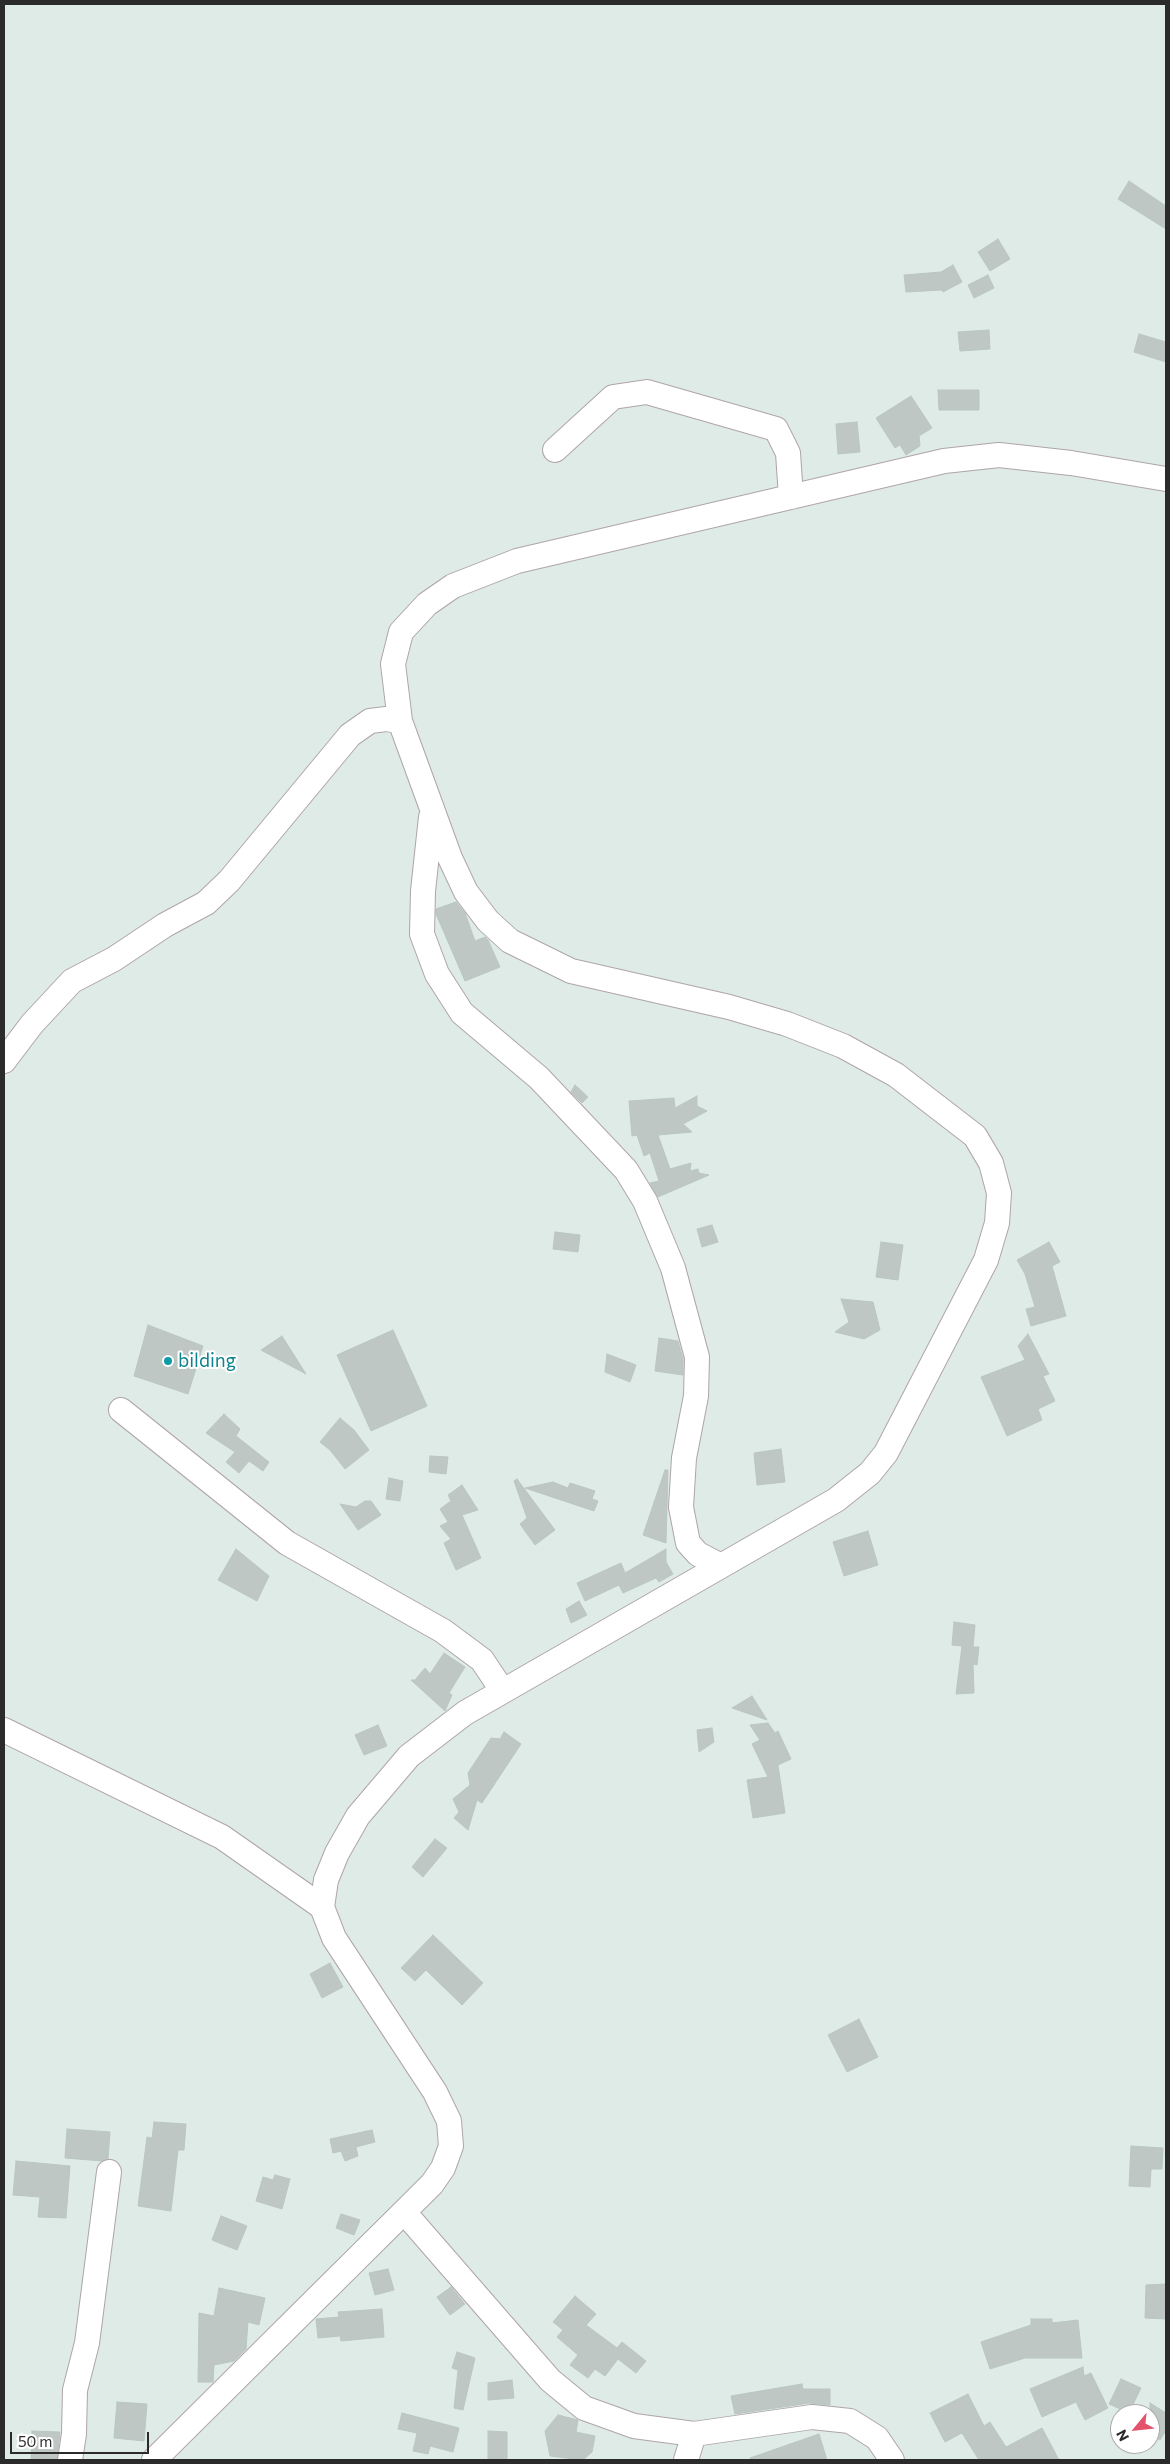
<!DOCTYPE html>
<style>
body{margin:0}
#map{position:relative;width:1170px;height:2464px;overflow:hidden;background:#dfebe6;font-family:Commissioner,sans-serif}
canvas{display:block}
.frame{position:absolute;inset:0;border:5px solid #2b2b2b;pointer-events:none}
.north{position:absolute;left:1110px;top:2404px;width:50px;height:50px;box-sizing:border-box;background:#fff;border:1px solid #aaa;border-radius:50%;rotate:242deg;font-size:14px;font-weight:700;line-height:20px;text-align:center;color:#2b2b2b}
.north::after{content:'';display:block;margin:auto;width:18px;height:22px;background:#e4536c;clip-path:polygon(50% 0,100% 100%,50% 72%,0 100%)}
.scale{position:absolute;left:10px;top:2432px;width:139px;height:22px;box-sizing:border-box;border:2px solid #2b2b2b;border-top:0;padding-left:6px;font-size:15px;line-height:18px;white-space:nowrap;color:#2b2b2b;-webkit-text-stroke:4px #fff;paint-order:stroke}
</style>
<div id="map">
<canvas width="1170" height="2464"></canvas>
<div class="frame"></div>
<div class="north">N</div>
<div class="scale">50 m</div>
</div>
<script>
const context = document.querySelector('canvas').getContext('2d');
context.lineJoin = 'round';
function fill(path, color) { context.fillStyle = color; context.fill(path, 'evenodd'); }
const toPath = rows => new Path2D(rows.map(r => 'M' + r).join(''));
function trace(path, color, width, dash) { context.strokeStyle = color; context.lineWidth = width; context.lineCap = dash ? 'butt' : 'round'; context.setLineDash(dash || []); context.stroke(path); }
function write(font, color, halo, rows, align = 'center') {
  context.font = font + ' Commissioner,sans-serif'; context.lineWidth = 4; context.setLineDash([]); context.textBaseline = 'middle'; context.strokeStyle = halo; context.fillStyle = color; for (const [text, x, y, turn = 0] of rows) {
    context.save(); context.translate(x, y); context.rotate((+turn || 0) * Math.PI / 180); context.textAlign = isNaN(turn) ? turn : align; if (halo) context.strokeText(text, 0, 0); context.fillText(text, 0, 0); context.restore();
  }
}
const building = toPath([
 [1129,181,1166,206,1166,229,1118,199,1129,181],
 [998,239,1010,259,990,271,978,252,998,239],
 [953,265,962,282,943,292,942,290,906,292,904,275,941,272,953,265],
 [988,275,994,288,974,298,968,285,988,275],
 [989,330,990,349,960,351,958,332,989,330],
 [1139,334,1166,342,1166,362,1134,352,1139,334],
 [938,390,979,390,979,410,939,410,938,390],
 [911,396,932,428,919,436,920,446,906,455,900,445,895,448,876,418,911,396],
 [857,422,860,452,838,454,836,424,857,422],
 [456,902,465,913,475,941,485,937,488,940,500,967,465,981,436,914,436,909,456,902],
 [575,1085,588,1097,582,1103,571,1092,575,1085],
 [697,1096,697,1106,707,1111,683,1124,692,1132,658,1135,670,1169,691,1163,690,1171,698,1169,699,1173,709,1175,658,1197,650,1183,659,1181,650,1153,644,1156,637,1135,632,1136,629,1101,674,1098,675,1108,697,1096],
 [712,1225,718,1242,702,1247,697,1229,712,1225],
 [555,1232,580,1235,578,1252,553,1249,555,1232],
 [881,1242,903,1245,898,1280,876,1277,881,1242],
 [1049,1242,1060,1262,1052,1266,1066,1316,1031,1326,1026,1309,1035,1307,1025,1274,1017,1260,1049,1242],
 [841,1299,873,1302,880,1330,864,1339,835,1332,849,1322,841,1299],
 [148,1325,203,1346,188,1394,134,1376,148,1325],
 [393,1330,427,1406,371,1431,337,1355,393,1330],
 [1028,1334,1049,1374,1043,1376,1055,1401,1038,1409,1042,1420,1007,1436,981,1377,1025,1360,1018,1346,1028,1334],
 [282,1336,306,1374,261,1350,282,1336],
 [659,1338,678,1341,683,1359,683,1375,655,1371,659,1338],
 [607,1354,636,1365,630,1382,605,1372,607,1354],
 [224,1414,240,1429,236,1436,269,1462,263,1471,249,1461,239,1473,226,1462,235,1452,206,1433,224,1414],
 [340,1418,354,1430,369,1450,345,1469,330,1450,320,1442,340,1418],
 [781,1449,785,1482,757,1485,754,1453,781,1449],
 [430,1456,448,1457,446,1474,429,1472,430,1456],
 [665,1470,668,1470,666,1543,643,1535,665,1470],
 [389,1478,403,1481,400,1501,386,1499,389,1478],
 [517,1479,555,1530,535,1545,520,1524,527,1518,514,1481,517,1479],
 [553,1482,568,1488,570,1483,595,1491,592,1499,598,1501,594,1511,525,1488,553,1482],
 [462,1485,478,1510,462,1515,481,1558,456,1570,444,1543,451,1539,440,1526,448,1522,440,1509,451,1501,448,1495,462,1485],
 [365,1501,371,1501,381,1515,358,1530,340,1504,356,1507,365,1501],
 [868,1531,878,1565,844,1576,833,1542,868,1531],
 [236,1549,269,1576,257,1601,218,1580,236,1549],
 [666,1549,666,1562,673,1574,659,1582,656,1578,623,1593,619,1585,585,1601,577,1583,621,1563,625,1573,666,1549],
 [579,1601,587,1615,571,1623,566,1609,579,1601],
 [954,1622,975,1625,973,1647,979,1647,977,1665,973,1664,974,1693,956,1694,962,1646,952,1645,954,1622],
 [444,1653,465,1667,449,1693,452,1695,445,1711,411,1680,415,1680,425,1668,430,1674,444,1653],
 [752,1696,767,1720,732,1708,752,1696],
 [768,1723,775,1733,778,1731,791,1759,778,1765,785,1813,753,1818,747,1780,768,1777,752,1744,760,1740,750,1725,768,1723],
 [378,1725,387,1746,364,1755,355,1735,378,1725],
 [712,1728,714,1742,699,1752,697,1730,712,1728],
 [504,1732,521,1744,482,1803,477,1800,468,1830,454,1818,459,1812,453,1799,470,1785,468,1773,491,1738,500,1739,504,1732],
 [435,1839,447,1848,423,1877,412,1867,435,1839],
 [433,1935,483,1983,462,2005,426,1970,415,1981,401,1968,433,1935],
 [330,1963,343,1987,322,1998,310,1974,330,1963],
 [859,2019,878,2057,847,2072,828,2035,859,2019],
 [154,2122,186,2124,184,2150,178,2150,171,2211,138,2206,147,2137,152,2138,154,2122],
 [67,2129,110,2132,108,2159,102,2161,65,2158,67,2129],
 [372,2130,375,2142,356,2147,358,2156,345,2161,341,2151,333,2153,330,2139,372,2130],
 [1131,2146,1163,2148,1162,2169,1151,2169,1150,2187,1129,2186,1131,2146],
 [16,2161,70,2166,66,2218,38,2217,40,2197,13,2195,16,2161],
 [275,2175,290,2179,282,2209,256,2201,263,2177,273,2180,275,2175],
 [341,2214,360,2220,354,2235,336,2228,341,2214],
 [221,2216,247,2226,237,2250,212,2240,221,2216],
 [388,2269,394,2290,375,2295,369,2273,388,2269],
 [1166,2284,1166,2319,1145,2318,1146,2285,1166,2284],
 [451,2287,465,2304,450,2315,437,2297,451,2287],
 [219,2288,265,2298,259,2325,248,2322,246,2349,234,2361,214,2365,213,2382,198,2382,199,2313,214,2316,219,2288],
 [575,2296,596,2314,586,2325,617,2348,622,2342,646,2361,636,2373,618,2359,605,2376,595,2369,588,2378,570,2365,578,2355,557,2337,563,2330,553,2322,575,2296],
 [382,2309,384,2337,341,2341,340,2336,318,2338,316,2319,339,2317,338,2312,382,2309],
 [1031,2319,1052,2319,1052,2323,1078,2320,1082,2358,1025,2358,990,2369,981,2342,1031,2325,1031,2319],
 [457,2352,475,2358,463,2410,454,2408,458,2370,452,2368,457,2352],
 [1083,2367,1084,2376,1091,2373,1108,2408,1085,2420,1076,2402,1042,2417,1030,2389,1083,2367],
 [1121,2379,1141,2388,1129,2413,1109,2404,1121,2379],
 [512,2380,514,2398,488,2400,488,2383,512,2380],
 [802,2384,803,2389,830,2389,830,2405,810,2403,735,2414,731,2396,802,2384],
 [968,2394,984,2426,990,2422,1006,2447,1042,2428,1059,2460,979,2460,962,2433,945,2442,930,2413,968,2394],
 [117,2402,147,2404,144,2441,114,2438,117,2402],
 [1150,2403,1166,2413,1166,2430,1160,2440,1150,2434,1150,2403],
 [402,2413,459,2428,453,2452,430,2446,428,2454,413,2451,417,2433,398,2429,402,2413],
 [558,2415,578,2420,576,2432,595,2436,592,2452,583,2460,550,2456,545,2431,558,2415],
 [32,2431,60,2432,57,2460,31,2459,32,2431],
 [488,2431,507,2432,507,2460,488,2459,488,2431],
 [819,2434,827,2460,751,2460,750,2458,819,2434]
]);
fill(building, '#bec7c3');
trace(building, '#b9c6c2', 1);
const minor = toPath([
 [555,450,613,397,647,392,776,429,788,453,791,497],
 [431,817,423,891,422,934,437,974,462,1013,539,1078,626,1170,645,1201,673,1268,697,1357,696,1396,684,1458,681,1507,688,1543,698,1554,721,1566],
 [4,1061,32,1024,72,981,114,959,165,925,206,903,229,881,350,735,370,721,386,719,400,721],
 [121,1410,287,1543,443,1631,482,1660,502,1690],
 [4,1730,222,1837,322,1907],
 [404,2212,550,2380,584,2408,634,2426,694,2434,812,2417,850,2421,877,2438,892,2460],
 [70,2460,74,2434,75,2390,87,2343,109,2172],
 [154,2460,432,2184,443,2168,451,2146,449,2121,435,2092,334,1938,322,1907,326,1880,337,1853,358,1816,409,1756,465,1713,836,1500,870,1473,886,1453,986,1260,997,1223,999,1193,991,1163,975,1136,896,1075,843,1046,787,1024,729,1007,571,971,510,941,488,921,466,892,450,858,400,721,393,664,401,632,427,604,453,586,517,561,944,461,999,455,1071,463,1166,479],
 [686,2460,694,2434]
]);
trace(minor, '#afa5a7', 26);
trace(minor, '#fff', 24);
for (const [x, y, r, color] of [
 [168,1361,5,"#0f9aa8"]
]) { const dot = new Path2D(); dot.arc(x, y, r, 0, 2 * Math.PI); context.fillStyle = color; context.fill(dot); trace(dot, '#fff', 2); }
write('19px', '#0d838f', '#fff', [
 ["bilding",178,1361]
], 'left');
</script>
